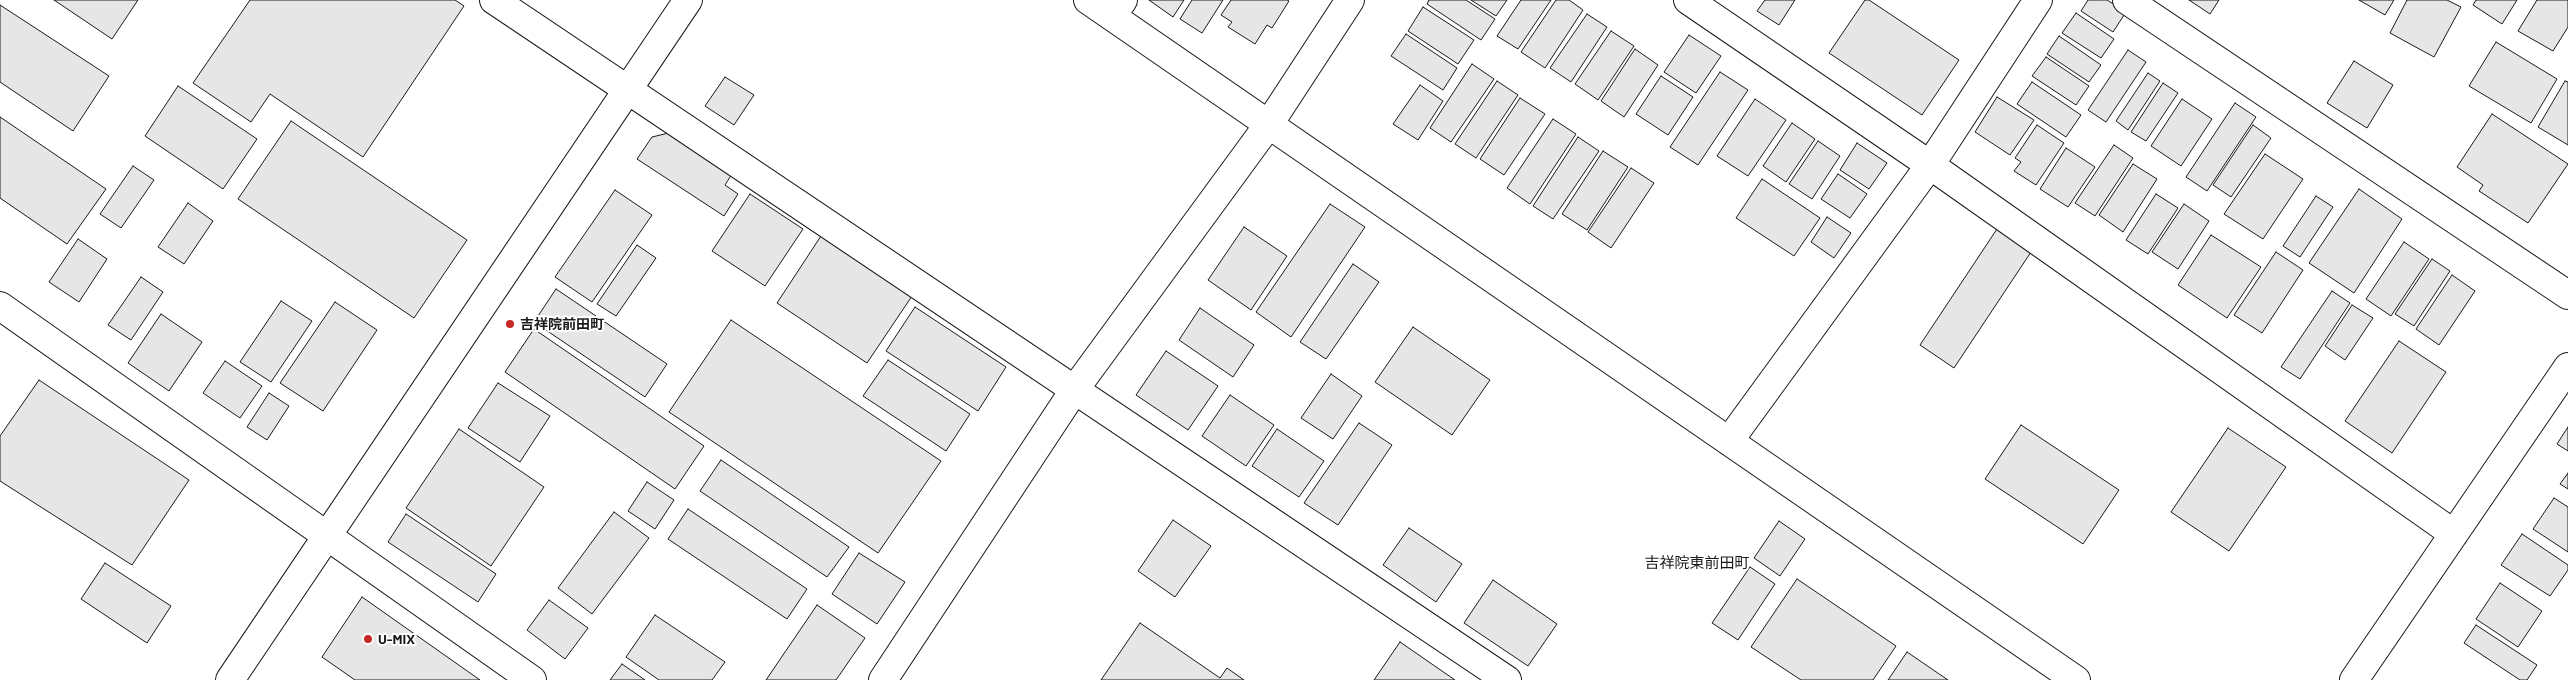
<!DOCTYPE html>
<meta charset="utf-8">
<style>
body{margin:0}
canvas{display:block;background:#fff}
</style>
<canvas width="2568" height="680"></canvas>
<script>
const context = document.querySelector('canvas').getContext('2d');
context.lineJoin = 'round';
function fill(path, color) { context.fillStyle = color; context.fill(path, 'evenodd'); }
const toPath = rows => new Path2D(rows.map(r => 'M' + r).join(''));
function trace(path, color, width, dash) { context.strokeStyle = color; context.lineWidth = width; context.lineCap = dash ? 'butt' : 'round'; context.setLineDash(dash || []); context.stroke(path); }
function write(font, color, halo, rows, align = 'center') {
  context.font = font + ' Barlow,"Noto Sans JP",sans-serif'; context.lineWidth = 4; context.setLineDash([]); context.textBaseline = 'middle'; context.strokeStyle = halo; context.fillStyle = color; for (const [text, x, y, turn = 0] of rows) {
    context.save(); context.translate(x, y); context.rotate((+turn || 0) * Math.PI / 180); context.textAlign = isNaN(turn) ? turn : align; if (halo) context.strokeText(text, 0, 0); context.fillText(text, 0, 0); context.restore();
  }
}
const building = toPath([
 [54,0,138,0,112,39,54,0],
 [250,0,455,0,464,6,363,157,270,94,251,122,193,83,250,0],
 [1149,0,1184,0,1173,17,1149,0],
 [1192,0,1223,0,1202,33,1180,19,1192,0],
 [1231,0,1287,0,1289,1,1272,28,1267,25,1255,44,1228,27,1232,22,1221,15,1231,0],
 [1429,0,1466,0,1495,19,1481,40,1427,4,1429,0],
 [1471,0,1507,0,1496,16,1471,0],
 [1521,0,1551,0,1518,49,1497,36,1521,0],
 [1556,0,1569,0,1583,10,1545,68,1521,52,1556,0],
 [1765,0,1795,0,1779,25,1757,11,1765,0],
 [1865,0,1869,0,1959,60,1922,115,1829,53,1865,0],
 [2088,0,2107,0,2126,12,2113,32,2081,11,2088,0],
 [2189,0,2219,0,2210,14,2189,0],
 [2359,0,2394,0,2385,15,2359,0],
 [2407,0,2447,0,2461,7,2434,57,2390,33,2407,0],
 [2476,0,2517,0,2502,24,2473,5,2476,0],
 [2537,0,2568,0,2568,27,2553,51,2518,31,2537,0],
 [0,5,109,76,73,131,0,82,0,5],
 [1423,7,1474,40,1458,64,1408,31,1423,7],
 [2076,13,2114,39,2101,58,2062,33,2076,13],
 [1587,14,1607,27,1571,82,1550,68,1587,14],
 [1611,31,1634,46,1598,100,1575,84,1611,31],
 [1406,34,1457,68,1443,90,1391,56,1406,34],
 [1689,35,1721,56,1696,93,1664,72,1689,35],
 [2059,36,2101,65,2089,82,2047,54,2059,36],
 [2496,42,2557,79,2531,123,2469,86,2496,42],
 [1635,49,1658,65,1624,117,1601,101,1635,49],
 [2128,50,2146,62,2106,122,2088,110,2128,50],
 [2046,57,2089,86,2076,105,2032,76,2046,57],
 [2354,61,2393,85,2367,128,2327,103,2354,61],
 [1472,64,1494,79,1451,142,1430,128,1472,64],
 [1720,72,1748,90,1698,165,1670,147,1720,72],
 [2148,73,2160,81,2128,130,2116,121,2148,73],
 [1661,76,1693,97,1668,135,1636,114,1661,76],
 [725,77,754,95,734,125,705,106,725,77],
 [1497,81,1518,95,1476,158,1455,144,1497,81],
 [2565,81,2568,82,2568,145,2538,127,2565,81],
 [2032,82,2081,115,2066,137,2017,104,2032,82],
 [2163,83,2178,93,2146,141,2131,132,2163,83],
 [1420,85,1443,101,1418,140,1393,124,1420,85],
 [178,86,257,139,223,189,145,136,178,86],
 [1997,97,2034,120,2010,155,1975,132,1997,97],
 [1520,98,1545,114,1504,175,1480,159,1520,98],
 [1755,99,1786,120,1748,176,1717,156,1755,99],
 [2182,99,2212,119,2181,166,2151,146,2182,99],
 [2235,103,2256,117,2207,191,2186,177,2235,103],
 [2492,114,2568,164,2528,223,2479,191,2483,185,2457,167,2492,114],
 [0,117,106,189,67,244,0,198,0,117],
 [1553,119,1576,134,1530,204,1507,188,1553,119],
 [291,121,467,240,414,318,238,199,291,121],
 [1792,123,1815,139,1786,182,1763,166,1792,123],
 [2037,125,2064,143,2036,185,2014,171,2021,162,2015,158,2037,125],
 [2253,125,2271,138,2231,197,2213,185,2253,125],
 [677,131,735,169,725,185,738,194,724,216,637,159,652,137,677,131],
 [1578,137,1599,151,1553,219,1533,206,1578,137],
 [1818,141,1840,156,1812,199,1789,184,1818,141],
 [1857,143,1887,163,1869,189,1840,170,1857,143],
 [2114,145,2133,158,2095,216,2075,203,2114,145],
 [2066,148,2095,167,2068,207,2040,189,2066,148],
 [1603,151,1628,167,1587,230,1562,214,1603,151],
 [2265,154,2303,179,2263,239,2224,214,2265,154],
 [2133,164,2157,179,2123,232,2099,215,2133,164],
 [133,166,154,180,121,228,100,214,133,166],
 [1631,168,1654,183,1611,248,1588,232,1631,168],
 [1838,174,1867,194,1850,218,1821,199,1838,174],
 [1762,179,1820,218,1794,256,1736,218,1762,179],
 [2359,189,2402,219,2354,293,2309,263,2359,189],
 [615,190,652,215,592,302,555,277,615,190],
 [750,194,803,229,765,286,712,251,750,194],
 [2156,194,2178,208,2148,254,2126,240,2156,194],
 [2316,196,2333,207,2300,257,2283,246,2316,196],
 [188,203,213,221,184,264,158,247,188,203],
 [1330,204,1365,227,1291,337,1256,312,1330,204],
 [2184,204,2209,221,2178,269,2152,252,2184,204],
 [1827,217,1851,233,1834,258,1811,242,1827,217],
 [1244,227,1287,256,1251,310,1208,280,1244,227],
 [1997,229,2031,252,1954,368,1920,345,1997,229],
 [2211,235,2261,267,2227,318,2178,285,2211,235],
 [821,236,912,296,867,363,777,303,821,236],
 [78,239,107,259,79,302,49,282,78,239],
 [2404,242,2429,259,2391,316,2366,299,2404,242],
 [637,245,656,258,616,316,597,304,637,245],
 [2276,252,2303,270,2262,333,2234,315,2276,252],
 [2432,259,2450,271,2414,326,2395,314,2432,259],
 [1353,264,1379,282,1326,359,1300,342,1353,264],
 [2452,275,2475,291,2439,345,2416,329,2452,275],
 [141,277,163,292,131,340,108,325,141,277],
 [556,289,667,364,645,397,534,322,556,289],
 [2332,291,2350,303,2300,379,2281,367,2332,291],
 [281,301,312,321,271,382,240,362,281,301],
 [335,302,377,330,323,411,280,383,335,302],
 [2352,305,2373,318,2345,360,2325,346,2352,305],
 [915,307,1006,367,978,411,886,351,915,307],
 [1200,308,1254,345,1233,377,1179,340,1200,308],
 [161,314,202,342,169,391,128,363,161,314],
 [731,320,941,461,878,553,669,412,731,320],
 [1413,327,1490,380,1452,435,1375,382,1413,327],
 [534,329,704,446,675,489,505,372,534,329],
 [2399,341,2446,372,2392,453,2345,421,2399,341],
 [1166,351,1218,386,1188,430,1136,395,1166,351],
 [888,360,970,414,946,451,863,396,888,360],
 [225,361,262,386,240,418,203,393,225,361],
 [1331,374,1362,396,1333,439,1301,418,1331,374],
 [39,380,189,480,132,565,0,481,0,436,39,380],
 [498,383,550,416,520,462,468,428,498,383],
 [269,393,289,406,267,440,247,427,269,393],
 [1230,395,1274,425,1246,466,1202,436,1230,395],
 [1359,423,1392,445,1338,525,1304,503,1359,423],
 [2021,425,2119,490,2083,544,1985,479,2021,425],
 [2568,427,2568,451,2557,444,2568,427],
 [2228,428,2286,467,2229,551,2171,512,2228,428],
 [459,429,544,487,491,566,406,508,459,429],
 [1277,429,1324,461,1299,497,1252,466,1277,429],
 [721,460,849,547,827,577,700,491,721,460],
 [2568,473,2568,489,2560,484,2568,473],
 [647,482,674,500,655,529,628,511,647,482],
 [2554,498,2568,507,2568,552,2533,529,2554,498],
 [688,509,807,589,787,619,668,539,688,509],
 [614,512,649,538,592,614,558,588,614,512],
 [406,514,496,574,478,602,388,542,406,514],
 [1173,520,1211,546,1175,597,1138,571,1173,520],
 [1779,521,1805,539,1780,576,1754,558,1779,521],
 [1409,528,1462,564,1436,602,1383,565,1409,528],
 [2522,534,2568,565,2568,570,2550,596,2501,565,2522,534],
 [859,553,905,582,877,624,832,594,859,553],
 [105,563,171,606,147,643,81,599,105,563],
 [1750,567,1775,584,1738,640,1712,623,1750,567],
 [1797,579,1896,646,1873,680,1801,680,1751,647,1797,579],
 [1493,580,1557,624,1528,666,1464,623,1493,580],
 [2500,583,2542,611,2518,647,2476,619,2500,583],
 [362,597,480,680,355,680,322,657,362,597],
 [549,600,588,628,565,659,527,630,549,600],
 [817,605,865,638,836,680,766,680,817,605],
 [655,615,725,662,712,680,659,680,626,657,655,615],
 [1140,623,1220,678,1227,668,1244,680,1101,680,1140,623],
 [2476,625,2537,665,2527,680,2520,680,2464,643,2476,625],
 [1400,642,1455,680,1374,680,1400,642],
 [1907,652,1948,680,1888,680,1907,652],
 [622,664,645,680,610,680,622,664]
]);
fill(building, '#e6e6e6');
trace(building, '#1a1a1a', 1);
const minor = toPath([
 [494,0,1507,680],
 [1688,0,1930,165,2454,534],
 [2127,0,2568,295],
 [1112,16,1123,0],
 [0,306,532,680],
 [1729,441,1930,165,2038,0],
 [2354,680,2568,367]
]);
const tertiary = toPath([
 [1088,0,2076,680],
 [230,680,688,0],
 [883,680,1075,389,1269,124,1350,0]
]);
trace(minor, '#1a1a1a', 30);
trace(tertiary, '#1a1a1a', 30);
trace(minor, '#fff', 28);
trace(tertiary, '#fff', 28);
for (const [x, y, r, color] of [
 [510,324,5,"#c62828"],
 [368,639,5,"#c62828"]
]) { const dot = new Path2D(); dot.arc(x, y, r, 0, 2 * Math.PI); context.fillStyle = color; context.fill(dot); trace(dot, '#fff', 2); }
write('bold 14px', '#1a1a1a', '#fff', [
 ["吉祥院前田町",520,324],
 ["U-MIX",378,639]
], 'left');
write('15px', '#1a1a1a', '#fff', [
 ["吉祥院東前田町",1697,563]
]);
</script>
